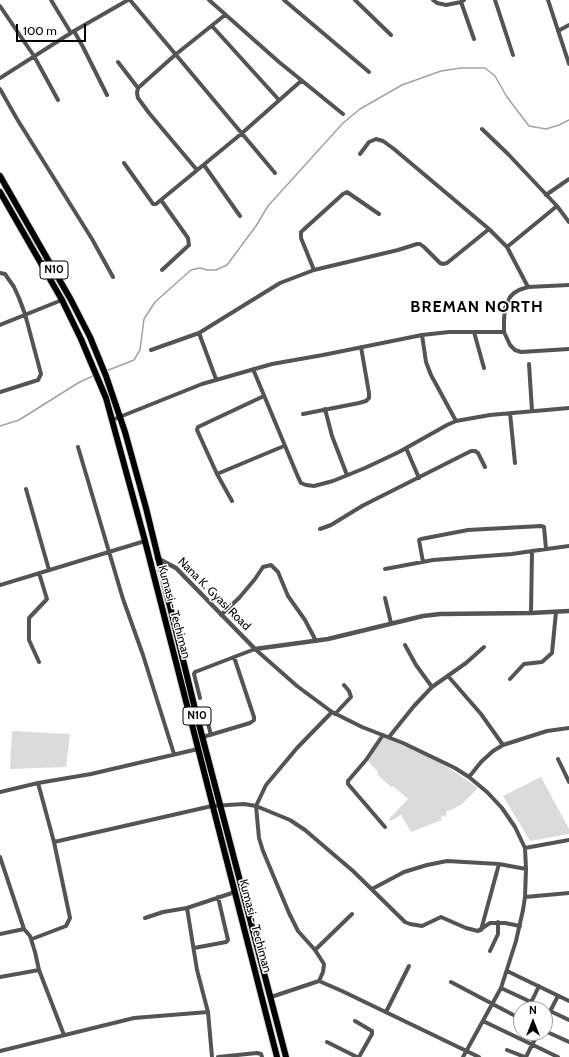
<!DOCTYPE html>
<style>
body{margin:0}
#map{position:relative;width:569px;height:1057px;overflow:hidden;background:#fff;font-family:Cabin,sans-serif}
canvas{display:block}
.north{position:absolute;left:513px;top:1001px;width:40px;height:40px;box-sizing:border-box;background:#fff;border:1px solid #999;border-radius:50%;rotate:0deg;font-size:11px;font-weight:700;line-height:16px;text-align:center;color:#000}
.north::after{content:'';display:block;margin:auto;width:14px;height:18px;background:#000;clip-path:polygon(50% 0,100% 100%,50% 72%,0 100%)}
.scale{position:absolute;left:16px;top:24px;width:70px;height:18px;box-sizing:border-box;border:2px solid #000;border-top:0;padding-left:5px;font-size:12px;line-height:14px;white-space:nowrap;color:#000;-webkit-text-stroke:3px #fff;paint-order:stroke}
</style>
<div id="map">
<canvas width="569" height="1057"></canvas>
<div class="north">N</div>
<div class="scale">100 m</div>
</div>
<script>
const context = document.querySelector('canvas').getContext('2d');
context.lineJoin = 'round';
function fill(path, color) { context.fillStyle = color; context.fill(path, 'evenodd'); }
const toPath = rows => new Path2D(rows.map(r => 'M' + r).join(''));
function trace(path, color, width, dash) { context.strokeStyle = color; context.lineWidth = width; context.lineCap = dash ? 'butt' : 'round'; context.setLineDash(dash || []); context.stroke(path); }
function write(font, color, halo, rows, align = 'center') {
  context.font = font + ' Cabin,sans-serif'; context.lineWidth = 3; context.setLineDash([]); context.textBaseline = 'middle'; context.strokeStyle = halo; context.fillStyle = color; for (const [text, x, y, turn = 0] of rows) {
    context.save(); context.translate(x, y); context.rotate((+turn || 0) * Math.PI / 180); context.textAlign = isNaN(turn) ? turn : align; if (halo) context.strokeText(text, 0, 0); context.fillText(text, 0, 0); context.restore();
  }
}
fill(toPath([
 [12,731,70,734,66,767,10,769],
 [384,737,425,755,449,768,478,788,461,805,446,812,447,815,441,817,442,820,411,832,401,815,391,821,389,819,408,799,393,786,391,787,377,774,378,772,367,760],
 [541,777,569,829,569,834,530,841,503,796]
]), '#dbdbdb');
trace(toPath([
 [106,371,134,360,140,350,144,319,155,302,191,270,200,268,207,270,216,270,227,265,256,226,268,206,343,123,360,109,402,85,441,71,461,68,485,68,495,76,507,97,529,126,546,129,559,125,569,120],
 [0,426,19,420,78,383,95,375]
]), '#a2a2a2', 1.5);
const trunk = toPath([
 [0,176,71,300,90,337,106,376,125,432,146,508,195,709,286,1057],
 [0,192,62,300,81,339,106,398,145,541,277,1057]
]);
trace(trunk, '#dbdbdb', 8);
trace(toPath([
 [51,0,71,33],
 [130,0,275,173],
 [209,0,279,62,343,114],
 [284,0,369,72],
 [355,0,391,35],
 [433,0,437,3,446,5,461,2,464,0],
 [495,0,513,55],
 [548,0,569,64],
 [461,2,474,39],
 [0,6,34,56,58,100],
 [212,26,279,100],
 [74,31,83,47,107,95],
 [558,31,569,25],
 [118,62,138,88],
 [0,78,74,31,128,0],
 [0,89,17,119,92,239,113,277],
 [482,129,508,154,557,206,569,222],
 [360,154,369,142,376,139,383,141,394,149,489,229,507,247,528,287],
 [124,163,151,201,153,204,156,204,241,134,301,81],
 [204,165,240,216],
 [197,170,149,113,138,98,137,93,138,88,175,55,225,15],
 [546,195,569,179],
 [161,200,188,238,189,245,162,270],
 [507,247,557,206],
 [314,270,301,238,301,232,343,194,347,192,379,214],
 [0,273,5,274,14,287,19,298,25,314,41,374,38,380,0,392],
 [569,285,528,287,519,290,514,293,510,297,505,308,504,320,504,332,510,345,515,350,521,352,569,349],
 [0,325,62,300],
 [474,332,484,368],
 [422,335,426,362,431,375,456,421],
 [151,350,199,333],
 [529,364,532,411],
 [253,369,298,477,301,483,306,485,314,486,333,481,365,468,399,452,447,425,456,421,490,415,569,408],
 [216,379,199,333,280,283,314,270,398,250,417,244,420,244,424,247,440,263,443,264,447,263,489,229],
 [325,409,332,436,347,475],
 [510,413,515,463],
 [303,414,359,403,366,401,369,398,369,393,361,347],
 [112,420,202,384,272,364,323,355,422,335,449,332,504,332],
 [78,447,123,599,143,655,174,754],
 [406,448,419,478],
 [217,474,284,446],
 [26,489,49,570],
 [232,501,217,474,197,430,198,427,264,396],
 [320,529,331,525,362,506,471,451,475,451,478,453,485,467],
 [423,562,419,540,421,539,468,530,541,526,544,527,546,549],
 [385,569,433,560,512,554,532,551],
 [0,585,145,541],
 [385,598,391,623],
 [531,613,532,551,569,546],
 [221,615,239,598,255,579,263,567,271,565,278,572,288,596,305,620,316,641],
 [405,645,416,665,432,687],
 [39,662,29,640,29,618,47,599,39,573],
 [448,676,481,714,503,745],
 [510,679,524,664,542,662,552,653,556,612],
 [200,698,194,674,195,672,255,649,297,686,332,712,362,727,403,743,455,768,469,777,487,792,502,808,515,827,525,848,526,869,525,897,523,910,516,941,501,988,463,1057],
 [205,712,211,735],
 [335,714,351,697,349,691,344,685],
 [383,735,366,760,348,781,348,784,385,827],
 [203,737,250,723,254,720,254,717,234,657],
 [389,737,414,706,432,687,466,663,484,647],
 [558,759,569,782],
 [469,777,481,762,493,751,503,745,547,731,569,728],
 [0,792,38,783,91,774,198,749],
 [54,842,212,806,244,804,256,806,290,820,305,830,353,871,405,922,410,924,422,926,441,917,466,928,478,931,490,923,505,923,520,926],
 [525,848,569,840],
 [0,857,24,929],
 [372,889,404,872,427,865,447,861,499,864,526,869],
 [525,897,569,893],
 [145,918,163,912,187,908],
 [481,930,499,864],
 [0,934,24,929,30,936,35,952,39,970,64,1035],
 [32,939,66,926,70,918,54,842,38,783],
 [194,948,226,942,228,940,218,897],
 [315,950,352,914],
 [490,951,498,934,498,922],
 [507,971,569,1001],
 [0,977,39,970],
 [319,981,323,972,324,964,315,950,298,931,289,913,263,851,259,838,256,806,266,785,297,748,332,712],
 [451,982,521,1019],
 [501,988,531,1002],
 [271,997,319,981,342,991,479,1057],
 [528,1009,539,986],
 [550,1011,569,1020],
 [386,1012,409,966],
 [355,1021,372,1031,372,1034,359,1057],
 [483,1021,558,1057],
 [545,1021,558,996],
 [545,1031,569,1042],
 [327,1042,357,1057],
 [507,1050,525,1057],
 [0,1051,134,1018,208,1012],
 [212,1057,208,1012,197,970,187,908,235,892],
 [218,1057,257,1053,261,1054,262,1057],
 [526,1057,538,1033]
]), '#545454', 4);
trace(toPath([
 [157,558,176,568,255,649,328,639,423,616,440,614,531,613,569,611]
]), '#545454', 4.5);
trace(trunk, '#000', 6);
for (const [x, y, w] of [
 [54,270,28],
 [197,716,28]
]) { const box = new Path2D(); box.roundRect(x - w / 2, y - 9, w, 18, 3); context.fillStyle = '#fff'; context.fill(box); trace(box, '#000', 1); }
write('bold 11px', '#000', null, [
 ["N10",54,270],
 ["N10",197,716]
]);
write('12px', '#000', '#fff', [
 ["Nana K. Gyasi Road",214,594,45],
 ["Kumasi - Techiman",174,612,75],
 ["Kumasi - Techiman",255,926,75]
]);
context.letterSpacing = '1px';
write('bold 16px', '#000', '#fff', [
 ["BREMAN NORTH",477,307]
]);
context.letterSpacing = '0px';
</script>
